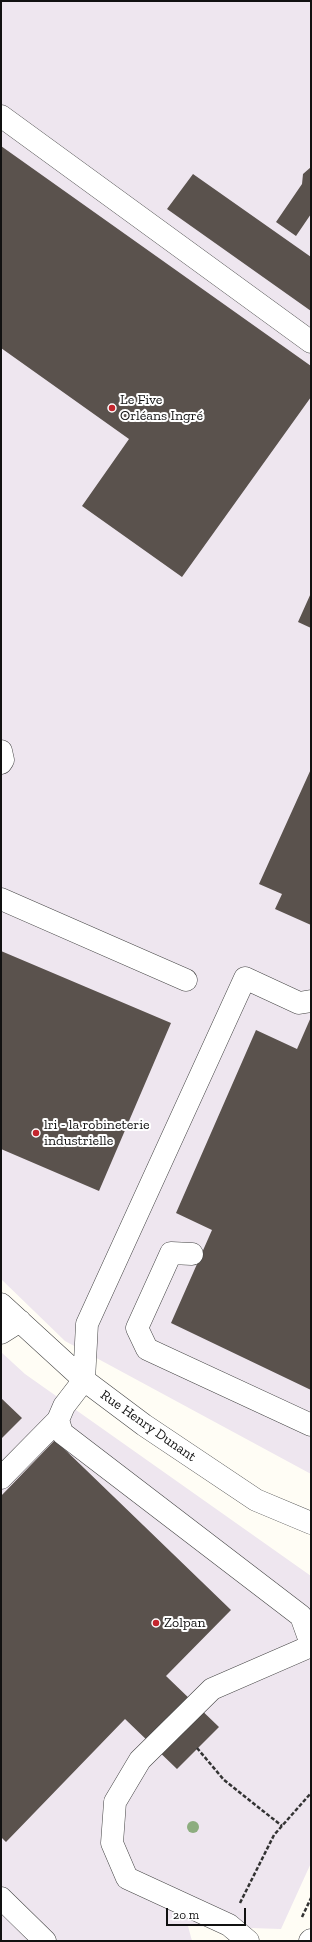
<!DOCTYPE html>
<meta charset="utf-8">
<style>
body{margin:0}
#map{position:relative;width:312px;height:1942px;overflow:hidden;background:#fffdf5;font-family:"Zilla Slab",serif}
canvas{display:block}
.frame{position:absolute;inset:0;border:2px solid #111;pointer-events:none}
.scale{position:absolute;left:166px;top:1908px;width:80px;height:18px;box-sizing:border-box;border:2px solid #111;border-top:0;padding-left:5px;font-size:12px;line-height:14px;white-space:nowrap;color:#111;-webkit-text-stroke:3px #fff;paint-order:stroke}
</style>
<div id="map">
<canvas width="312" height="1942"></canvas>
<div class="frame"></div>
<div class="scale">20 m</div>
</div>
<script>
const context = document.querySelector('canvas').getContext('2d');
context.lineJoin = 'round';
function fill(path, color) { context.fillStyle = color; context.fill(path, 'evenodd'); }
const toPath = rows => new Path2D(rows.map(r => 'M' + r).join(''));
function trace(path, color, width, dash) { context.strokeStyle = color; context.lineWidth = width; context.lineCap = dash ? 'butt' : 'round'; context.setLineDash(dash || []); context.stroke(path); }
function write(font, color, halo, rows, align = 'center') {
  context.font = font + ' "Zilla Slab",serif'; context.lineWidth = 4; context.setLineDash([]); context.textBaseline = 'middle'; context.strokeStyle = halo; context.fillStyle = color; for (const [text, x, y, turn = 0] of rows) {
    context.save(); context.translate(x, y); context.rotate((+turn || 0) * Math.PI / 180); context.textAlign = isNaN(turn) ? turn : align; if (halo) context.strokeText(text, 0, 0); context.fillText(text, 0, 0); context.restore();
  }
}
fill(toPath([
 [1,1,311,1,311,1474,65,1341,1,1279],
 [1,1352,25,1374,311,1576,311,1863,281,1929,188,1926,192,1941,1,1941]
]), '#eee6ef');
fill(toPath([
 [1,146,311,366,311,397,182,577,82,506,129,439,1,348],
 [311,167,311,214,296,236,276,222,302,184,303,174],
 [193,174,311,257,311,311,167,209],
 [311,593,311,628,298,622],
 [311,769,311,925,275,909,282,894,259,884],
 [1,951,171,1023,99,1191,1,1149],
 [311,1017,311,1390,171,1323,212,1230,176,1213,256,1030,297,1049],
 [1,1398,22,1418,1,1439],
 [55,1440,231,1610,166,1676,219,1727,177,1769,125,1719,6,1842,1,1837,1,1496]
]), '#5a524d');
const minor = toPath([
 [1,116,311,342],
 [1,751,3,760,1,763],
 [1,899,186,980],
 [311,1001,299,1003,245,978,87,1324,84,1380,64,1406,58,1420,62,1433,301,1616,311,1644],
 [192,1254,171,1253,137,1328,147,1349,311,1425],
 [1,1304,84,1380,144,1425,256,1500,311,1523],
 [1,1333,20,1321],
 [1,1478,58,1420],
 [1,1898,45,1941],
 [248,1941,229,1925,127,1878,112,1843,115,1802,140,1760,212,1689,311,1646],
 [310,1941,311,1940]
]);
trace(minor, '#444', 23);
trace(toPath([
 [197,1748,224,1780,282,1826],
 [240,1903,274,1835,311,1793],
 [302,1917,311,1898]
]), '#333', 2.5, [4, 2]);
trace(minor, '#fff', 22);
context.fillStyle = '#8dad7f';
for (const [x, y] of [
 [193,1827]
]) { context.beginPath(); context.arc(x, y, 6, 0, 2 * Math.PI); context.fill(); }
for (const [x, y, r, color] of [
 [112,408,4,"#c4262e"],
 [36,1133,4,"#c4262e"],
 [156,1623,4,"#c4262e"]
]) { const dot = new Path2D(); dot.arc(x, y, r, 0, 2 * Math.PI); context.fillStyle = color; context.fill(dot); trace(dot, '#fff', 1.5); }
write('14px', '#111', '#fff', [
 ["Le Five",120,400],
 ["Orléans Ingré",120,416],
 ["lri - la robineterie",44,1125],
 ["industrielle",44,1141],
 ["Zolpan",164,1623]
], 'left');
write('14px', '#111', '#fff', [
 ["Rue Henry Dunant",148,1426,35]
]);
</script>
